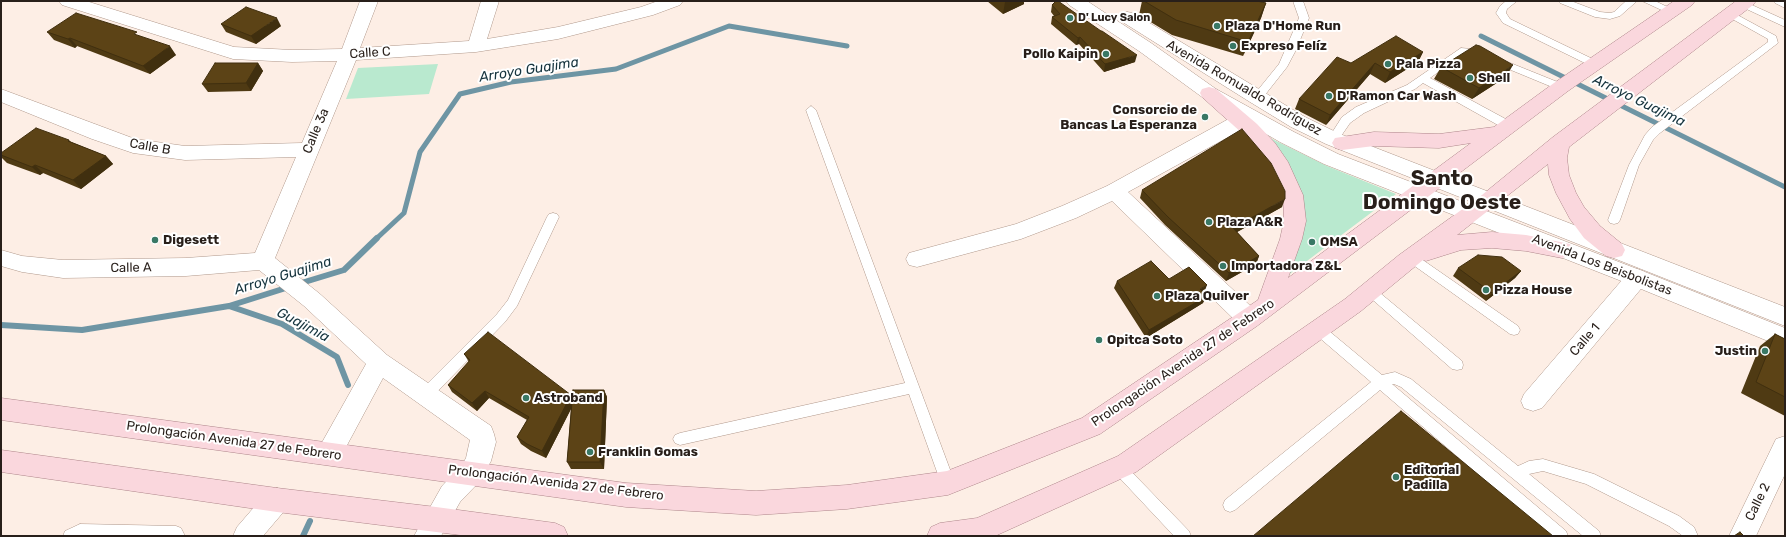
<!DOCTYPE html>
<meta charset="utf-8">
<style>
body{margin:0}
#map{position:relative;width:1786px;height:537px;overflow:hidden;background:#fdeee5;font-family:Rubik,sans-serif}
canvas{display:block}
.frame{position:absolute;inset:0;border:2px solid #281f1a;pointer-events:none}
</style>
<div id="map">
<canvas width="1786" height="537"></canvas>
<div class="frame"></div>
</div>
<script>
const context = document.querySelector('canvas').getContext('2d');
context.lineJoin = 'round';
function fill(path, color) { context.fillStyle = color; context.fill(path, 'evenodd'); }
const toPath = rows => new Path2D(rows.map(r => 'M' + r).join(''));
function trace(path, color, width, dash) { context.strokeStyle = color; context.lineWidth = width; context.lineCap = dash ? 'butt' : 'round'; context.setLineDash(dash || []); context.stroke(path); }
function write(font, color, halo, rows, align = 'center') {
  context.font = font + ' Rubik,sans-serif'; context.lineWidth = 4; context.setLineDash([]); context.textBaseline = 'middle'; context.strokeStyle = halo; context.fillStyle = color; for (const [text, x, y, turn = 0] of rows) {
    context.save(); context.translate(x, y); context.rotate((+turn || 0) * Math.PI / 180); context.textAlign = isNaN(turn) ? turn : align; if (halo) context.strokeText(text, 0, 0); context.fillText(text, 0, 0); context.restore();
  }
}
fill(toPath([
 [438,64,429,94,346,99,358,68],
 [1264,135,1327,166,1396,194,1287,276,1296,250]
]), '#b9e9cf');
trace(toPath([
 [1481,36,1785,187],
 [376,239,404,213,420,152,460,94,511,82,616,69,729,26,847,46]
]), '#6e95a4', 5);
trace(toPath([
 [298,284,344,270,377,238],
 [229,306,282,324,337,357,348,385],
 [1,325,82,330,229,306,289,287],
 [303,536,310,521]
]), '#6e95a4', 6);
const lane = toPath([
 [1293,1,1303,1,1309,18,1296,50,1287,67,1261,100,1253,100,1252,98,1253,96,1279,64,1299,18,1293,1],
 [1506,1,1517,1,1507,9,1506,13,1510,19,1599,62,1600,64,1599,66,1591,66,1503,23,1496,13,1500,6,1506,1],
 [1558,1,1571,1,1600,12,1610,13,1614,12,1626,1,1637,1,1620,16,1610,19,1595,17,1560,3,1558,1],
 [1642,1,1655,1,1676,11,1671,14,1668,13,1642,1],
 [1743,1,1785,20,1785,27,1740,6,1738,4,1743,1],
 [1773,1,1785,1,1785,8,1775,3,1773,1],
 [1730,11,1776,36,1778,43,1660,133,1653,140,1639,165,1620,220,1618,223,1614,224,1610,223,1608,220,1629,165,1645,135,1652,127,1768,42,1768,39,1727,16,1725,14,1727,12,1730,11],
 [1461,48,1471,49,1484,53,1485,55,1480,58,1463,54,1430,78,1513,123,1514,126,1513,129,1505,129,1423,83,1415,89,1364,113,1350,123,1337,142,1329,142,1328,139,1342,117,1356,107,1407,85,1461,48],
 [1498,58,1565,85,1566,87,1561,90,1557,89,1494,63,1493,61,1498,58],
 [811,106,816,110,955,483,953,488,948,489,943,488,941,483,909,394,680,445,675,443,673,439,675,435,680,433,905,383,806,110,811,106],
 [553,213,557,214,559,217,517,306,505,322,430,399,425,401,420,399,418,395,420,391,497,314,508,300,547,217,549,214,553,213],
 [1413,254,1417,256,1518,326,1520,330,1518,334,1514,335,1510,334,1409,262,1407,259,1409,256,1413,254],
 [1370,286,1374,288,1462,361,1463,365,1462,369,1457,370,1452,369,1366,294,1364,291,1366,288,1370,286],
 [1319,325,1323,326,1382,375,1395,372,1411,379,1518,466,1529,461,1543,459,1594,474,1679,516,1694,527,1698,536,1683,536,1669,526,1586,484,1543,471,1529,474,1599,531,1601,536,1583,536,1401,387,1394,384,1392,384,1566,531,1568,536,1550,536,1380,390,1235,510,1230,512,1225,510,1223,505,1225,500,1371,382,1315,334,1313,330,1315,326,1319,325],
 [1119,462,1124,464,1189,531,1191,536,1174,536,1114,472,1112,468,1114,464,1119,462],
 [80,524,176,526,181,528,185,536,63,536,65,531,80,524]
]);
const street = toPath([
 [59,1,86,1,234,47,292,50,342,49,360,1,378,1,360,48,469,41,481,1,499,1,487,39,558,27,641,7,658,1,683,1,680,5,653,15,558,39,476,52,356,60,275,258,320,294,387,355,491,426,494,434,496,442,491,461,480,481,460,502,441,536,414,536,442,486,462,465,466,458,470,440,383,378,338,462,329,465,320,462,316,454,320,446,366,364,304,306,259,270,186,276,63,278,22,272,1,266,1,250,22,256,63,260,186,258,255,253,296,157,185,160,133,153,92,139,1,102,1,89,135,139,185,146,302,143,337,61,292,62,233,59,62,5,59,1],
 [1241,114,1248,116,1251,121,1248,126,1128,192,1257,312,1260,319,1257,326,1249,328,1241,326,1112,201,1076,218,1021,239,917,267,909,265,906,259,909,253,1016,224,1062,206,1107,186,1234,116,1241,114],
 [1637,269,1645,272,1648,278,1645,284,1542,408,1533,411,1524,408,1521,401,1524,394,1629,272,1637,269],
 [1785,436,1785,474,1756,536,1729,536,1776,439,1785,436],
 [277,488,286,491,290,500,286,509,263,536,233,536,237,527,268,491,277,488]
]);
const secondary = toPath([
 [1066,1,1087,1,1151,43,1216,89,1294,132,1338,154,1645,272,1785,328,1785,348,1629,284,1324,164,1280,142,1202,97,1139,51,1069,5,1066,1],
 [1127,12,1133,13,1305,117,1340,134,1785,307,1785,326,1326,144,1291,127,1250,102,1121,21,1118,17,1121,13,1127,12]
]);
const primary = toPath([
 [1674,1,1695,1,1692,5,1568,91,1257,326,1100,434,948,495,847,509,756,515,626,507,1,420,1,398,626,483,756,491,847,485,947,471,1082,418,1258,300,1280,239,1284,221,1283,195,1269,164,1261,153,1243,134,1202,97,1200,93,1202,89,1209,87,1216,89,1257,124,1275,143,1288,162,1303,195,1306,221,1302,239,1288,278,1471,143,1439,148,1374,146,1342,150,1335,148,1332,143,1335,138,1374,132,1439,134,1494,127,1554,83,1674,1],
 [1736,1,1756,1,1753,5,1569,147,1567,158,1569,175,1576,193,1584,207,1600,226,1622,244,1625,250,1622,256,1614,258,1606,256,1584,238,1570,219,1556,193,1549,175,1548,164,1457,235,1492,232,1526,235,1570,244,1573,250,1570,256,1562,258,1526,251,1492,248,1461,250,1426,261,1423,260,1361,311,1136,472,995,536,927,536,931,527,940,523,977,518,1118,456,1345,299,1399,255,1482,195,1553,137,1736,1],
 [1,450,277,488,436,507,555,523,564,527,568,536,468,536,277,512,1,472,1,450]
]);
trace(lane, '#b0988b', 1);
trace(street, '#b0988b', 1);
trace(secondary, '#b0988b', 1);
trace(primary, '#ae858a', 1);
fill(lane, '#fff');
fill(street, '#fff');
fill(secondary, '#fff');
fill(primary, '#fad7dd');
fill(toPath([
 [987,1,1024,1,1024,4,1003,14],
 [1142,1,1257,1,1266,3,1261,18,1243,56,1172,35,1139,15],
 [1052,5,1135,62,1104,72,1079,44,1076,45,1051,24,1052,17,1054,16,1051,12],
 [221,24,281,26,256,44,226,32],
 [47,32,140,36,176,55,150,74,77,46,75,48,54,40],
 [1423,52,1418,62,1385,83,1370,74,1326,125,1295,109,1299,99,1351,63],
 [258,63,263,71,251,91,208,92,202,84],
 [1441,67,1506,77,1472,99,1434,79],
 [69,140,71,142,106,156,113,164,81,189,43,173,40,175,7,163,1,157,1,153],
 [1142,190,1282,207,1237,232,1259,256,1256,264,1226,281,1165,225,1140,198],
 [1458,268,1521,271,1515,278,1486,301,1453,276],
 [1169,279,1204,293,1203,303,1146,338,1114,288,1117,281],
 [1775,334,1785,339,1785,416,1741,393,1760,346],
 [464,354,572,398,604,390,607,397,604,469,571,469,567,462,571,409,546,458,531,451,521,444,517,437,527,420,489,398,477,411,452,392,448,385,469,362]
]), '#4f3a13');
fill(toPath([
 [1007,1,1024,1,1024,4,1003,14,1005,2],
 [1266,3,1261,18,1243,56,1248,42],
 [277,18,281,26,256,44,251,36],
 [1080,37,1079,44,1076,45,1078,38],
 [70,38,77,46,75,48,68,39],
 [170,46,176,55,150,74,143,66],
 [1423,52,1418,62,1385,83,1390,72],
 [1137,55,1135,62,1104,72,1105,64],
 [258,63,263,71,251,91,246,83],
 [1375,63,1370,74,1326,125,1330,115],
 [1513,65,1506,77,1472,99,1479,88],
 [106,156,113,164,81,189,73,180],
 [35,165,43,173,40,175,32,167],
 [1285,199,1282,207,1230,236,1233,228],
 [1259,256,1256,264,1226,281,1229,273],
 [1521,271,1515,278,1486,301,1492,293],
 [1207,285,1204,293,1197,297,1200,289],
 [1207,296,1203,303,1146,338,1149,330],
 [604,390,607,397,604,469,600,462],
 [485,391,489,398,477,411,472,403],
 [571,395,574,403,546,458,542,451]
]), '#402f0f');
const building = toPath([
 [1056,1,1058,1,1101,31,1102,31,1137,55,1105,64,1080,37,1078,38,1052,17,1060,14,1052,5,1056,1],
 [1144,1,1257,1,1266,3,1248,42,1176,20,1144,1],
 [246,7,277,18,251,36,221,24,246,7],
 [76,13,137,32,134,34,170,46,143,66,70,38,68,39,47,32,76,13],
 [1396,36,1423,52,1390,72,1375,63,1330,115,1299,99,1337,57,1351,63,1396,36],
 [1476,45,1480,46,1513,65,1479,88,1441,67,1476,45],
 [215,63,258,63,246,83,202,84,215,63],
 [36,128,69,140,68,141,106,156,73,180,35,165,32,167,1,155,1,153,36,128],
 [1242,129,1271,163,1285,191,1285,199,1233,228,1259,256,1229,273,1168,217,1142,190,1242,129],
 [1478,255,1502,257,1521,271,1492,293,1458,268,1478,255],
 [1151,261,1169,279,1189,267,1207,285,1200,289,1207,296,1149,330,1117,281,1151,261],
 [488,332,571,395,542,451,527,444,517,437,529,417,485,391,472,403,448,385,470,360,464,354,488,332],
 [1775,334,1785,339,1785,397,1756,382,1775,334],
 [573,390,604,390,600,462,567,462,573,390],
 [1401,411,1553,536,1253,536,1401,411],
 [1740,532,1744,536,1734,536,1740,532]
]);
fill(building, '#5c4316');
trace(building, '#402f0f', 1);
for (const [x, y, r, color] of [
 [1070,18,4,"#397865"],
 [1217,26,4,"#397865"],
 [1233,46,4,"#397865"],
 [1106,54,4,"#397865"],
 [1388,64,4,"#397865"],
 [1470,78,4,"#397865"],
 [1329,96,4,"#397865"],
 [1205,117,4,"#397865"],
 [1209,222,4,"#397865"],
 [155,240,4,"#397865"],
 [1312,242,4,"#397865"],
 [1223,266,4,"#397865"],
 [1486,290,4,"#397865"],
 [1157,296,4,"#397865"],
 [1099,340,4,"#397865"],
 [1765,351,4,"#397865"],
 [526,398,4,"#397865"],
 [590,452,4,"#397865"],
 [1396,477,4,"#397865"]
]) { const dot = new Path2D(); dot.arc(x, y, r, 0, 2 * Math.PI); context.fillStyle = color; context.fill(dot); trace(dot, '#fff', 1.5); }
write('bold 11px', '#281f1a', '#fff', [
 ["D' Lucy Salon",1078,18]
], 'left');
write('bold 13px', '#281f1a', '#fff', [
 ["Plaza D'Home Run",1225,26],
 ["Expreso Felíz",1241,46],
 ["Pollo Kaipin",1098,54,"right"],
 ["Pala Pizza",1396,64],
 ["Shell",1478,78],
 ["D'Ramon Car Wash",1337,96],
 ["Consorcio de",1197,110,"right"],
 ["Bancas La Esperanza",1197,125,"right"],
 ["Plaza A&R",1217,222],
 ["Digesett",163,240],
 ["OMSA",1320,242],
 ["Importadora Z&L",1231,266],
 ["Pizza House",1494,290],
 ["Plaza Quilver",1165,296],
 ["Opitca Soto",1107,340],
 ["Justin",1757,351,"right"],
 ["Astroband",534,398],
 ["Franklin Gomas",598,452],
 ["Editorial",1404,470],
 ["Padilla",1404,485]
], 'left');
write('13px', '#281f1a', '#fff', [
 ["Calle C",370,53,-4],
 ["Avenida Romualdo Rodríguez",1244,88,30],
 ["Calle 3a",316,131,-67],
 ["Calle B",150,147,10],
 ["Avenida Los Beisbolistas",1602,265,21],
 ["Calle A",131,268,-1],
 ["Calle 1",1585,340,-49],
 ["Prolongación Avenida 27 de Febrero",1183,363,-34],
 ["Prolongación Avenida 27 de Febrero",234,441,8],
 ["Prolongación Avenida 27 de Febrero",556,483,7],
 ["Calle 2",1758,502,-64]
]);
write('italic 14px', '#16343e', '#fff', [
 ["Arroyo Guajima",529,70,-9],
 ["Arroyo Guajima",1639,101,26],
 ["Arroyo Guajima",283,276,-17],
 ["Guajimia",303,325,28]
]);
write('bold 21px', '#281f1a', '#fff', [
 ["Santo",1442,179],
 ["Domingo Oeste",1442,203]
]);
</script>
